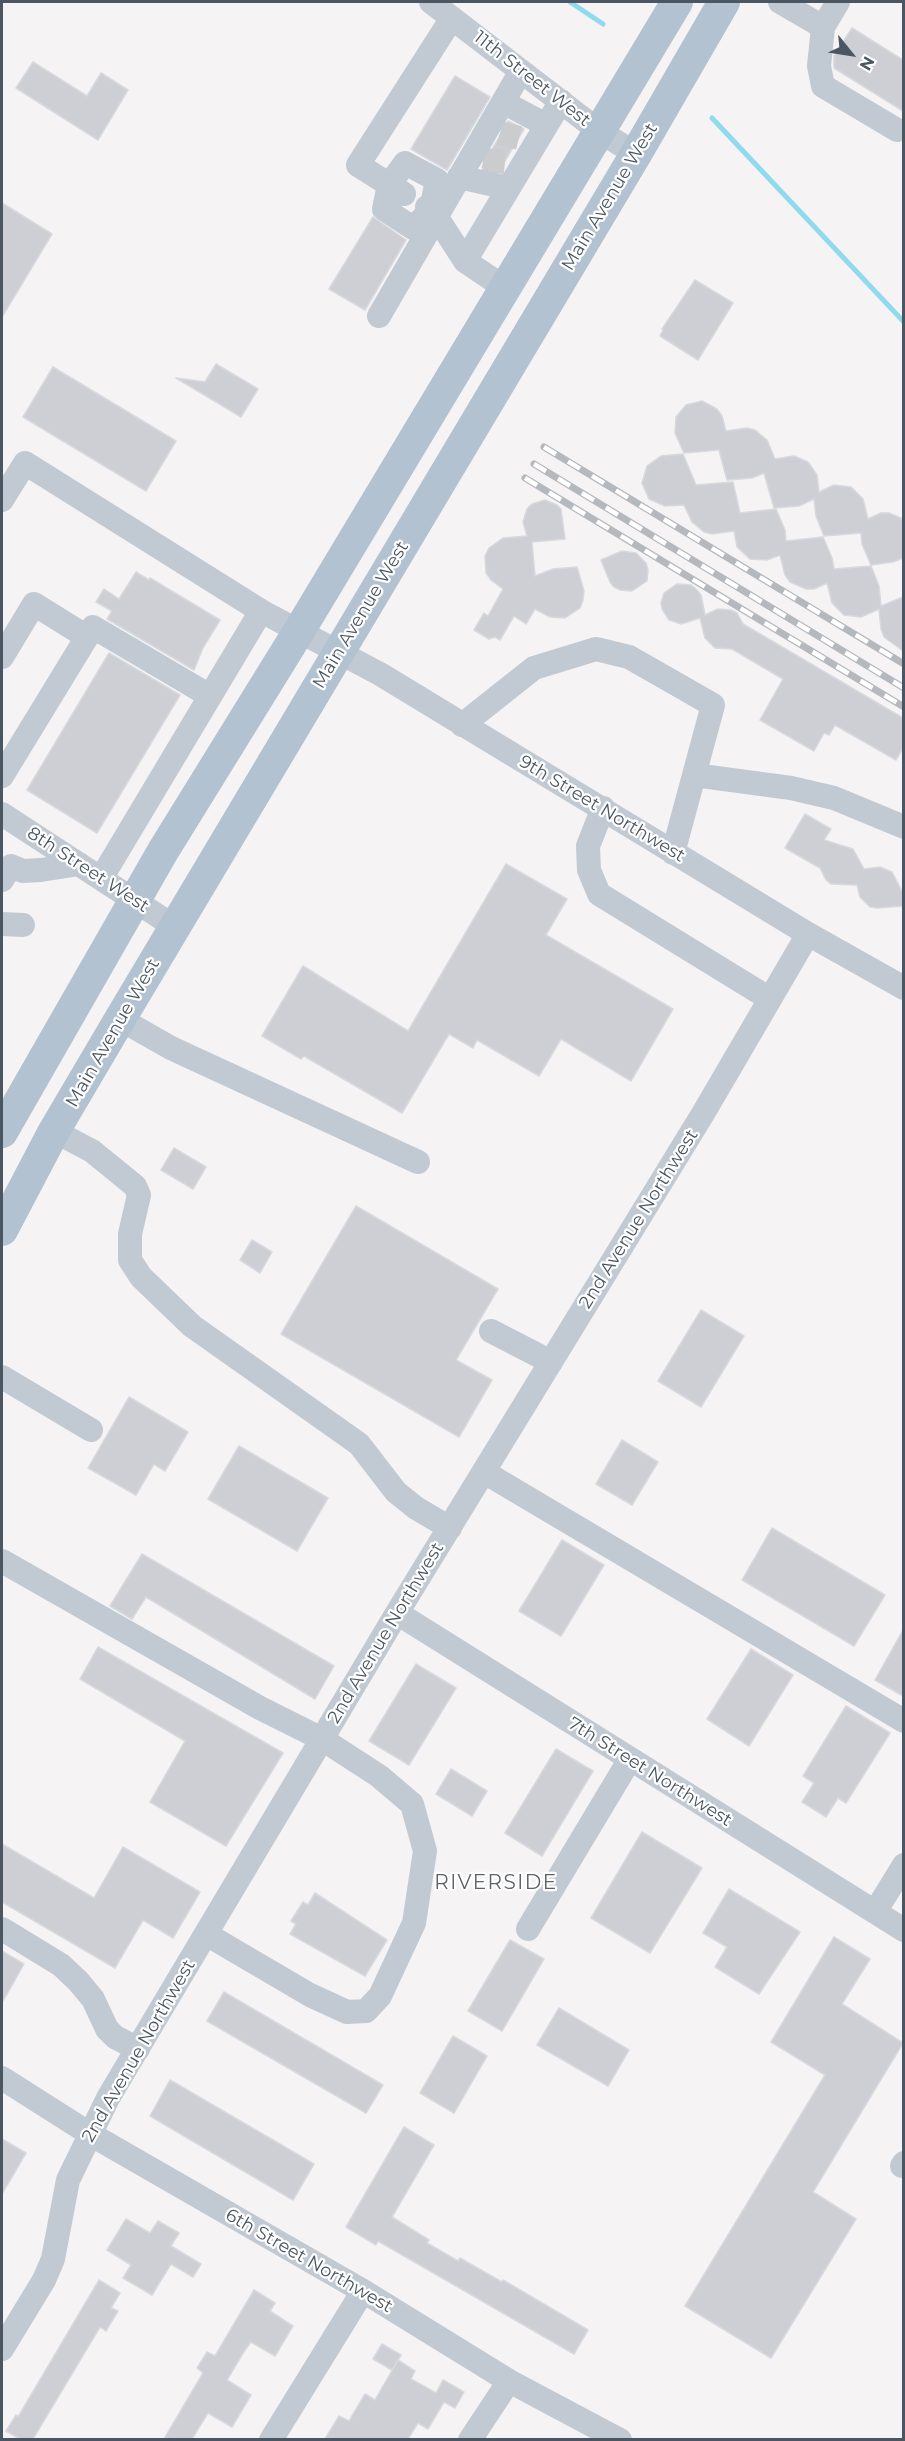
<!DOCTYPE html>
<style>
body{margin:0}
#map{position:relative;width:905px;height:2441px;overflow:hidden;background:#f5f3f3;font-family:Montserrat,sans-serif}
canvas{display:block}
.frame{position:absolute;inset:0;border:3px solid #4a5661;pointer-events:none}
.north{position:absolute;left:821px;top:24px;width:60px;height:60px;-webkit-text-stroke:4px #fff;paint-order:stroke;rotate:120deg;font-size:16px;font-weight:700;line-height:24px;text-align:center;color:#4a5661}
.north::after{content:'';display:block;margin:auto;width:21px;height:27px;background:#4a5661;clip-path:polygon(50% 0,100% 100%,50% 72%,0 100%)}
</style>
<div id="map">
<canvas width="905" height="2441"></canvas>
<div class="frame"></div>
<div class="north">N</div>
</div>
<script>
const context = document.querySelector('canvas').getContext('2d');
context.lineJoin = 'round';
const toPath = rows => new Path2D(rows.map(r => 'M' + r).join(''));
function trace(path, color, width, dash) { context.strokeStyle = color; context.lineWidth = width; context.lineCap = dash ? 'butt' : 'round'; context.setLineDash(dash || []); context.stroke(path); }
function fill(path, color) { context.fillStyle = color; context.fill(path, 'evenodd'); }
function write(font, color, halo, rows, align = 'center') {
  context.font = font + ' Montserrat,sans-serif'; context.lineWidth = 4.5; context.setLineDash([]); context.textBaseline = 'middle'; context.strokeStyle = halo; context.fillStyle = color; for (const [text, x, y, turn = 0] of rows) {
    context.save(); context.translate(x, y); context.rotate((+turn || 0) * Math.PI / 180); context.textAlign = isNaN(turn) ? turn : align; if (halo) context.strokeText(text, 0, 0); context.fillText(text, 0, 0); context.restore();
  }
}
trace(toPath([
 [570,2,603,24],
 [712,118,904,322]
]), '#90daee', 5);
const building = toPath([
 [852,28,903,60,903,111,834,68,834,56,852,28],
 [33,62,87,96,101,73,128,90,98,140,16,88,33,62],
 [455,76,490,97,447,170,411,149,455,76],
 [508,121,524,129,499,171,482,167,508,121],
 [2,203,52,234,2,317,2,203],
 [373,217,406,240,365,310,329,289,373,217],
 [695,280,733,303,698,360,660,336,663,330,662,329,695,280],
 [216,364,258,389,241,417,176,378,205,382,216,364],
 [53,367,176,441,146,491,23,417,53,367],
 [702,401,717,409,722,416,726,431,747,428,755,430,767,440,775,459,794,456,808,462,817,475,819,492,834,485,851,487,863,499,868,519,881,513,889,513,903,519,903,558,893,562,871,565,862,544,861,533,824,536,816,516,814,499,799,506,774,508,764,473,752,478,727,480,719,450,684,453,675,433,676,417,686,405,702,401],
 [683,454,696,485,733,482,740,513,776,509,785,530,786,541,823,537,832,558,834,569,871,566,879,586,881,606,903,597,903,651,884,637,881,629,879,609,861,617,844,615,832,603,827,583,814,589,806,589,790,582,785,575,780,555,767,560,750,559,737,547,734,531,712,534,704,532,692,522,684,505,665,506,649,499,642,483,647,466,661,456,683,454],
 [545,500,557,505,561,509,565,539,532,542,535,576,553,569,577,567,584,591,583,600,580,608,565,618,550,617,535,609,526,624,514,616,500,640,495,637,489,639,474,630,484,613,488,616,503,589,491,580,486,573,485,556,489,548,503,538,527,536,523,522,527,509,532,504,545,500],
 [622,551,636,553,646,563,648,570,647,581,632,591,620,590,614,587,610,582,601,560,622,551],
 [136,572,149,580,150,578,220,620,203,648,194,670,107,619,112,611,96,602,104,589,119,599,136,572],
 [677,584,691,585,696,589,701,595,705,615,718,609,731,610,737,613,743,624,903,718,903,748,896,760,835,725,829,735,824,733,814,751,760,720,783,679,732,649,715,648,705,638,700,618,681,624,669,620,662,609,661,603,664,593,677,584],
 [109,653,180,695,97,833,27,790,109,653],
 [805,814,831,829,824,840,853,849,864,869,880,867,892,872,903,893,903,906,877,908,870,907,860,897,857,885,831,884,826,880,820,868,785,848,805,814],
 [506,864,567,899,546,935,673,1009,631,1081,561,1039,539,1076,477,1040,473,1048,449,1034,402,1113,304,1056,301,1059,262,1036,303,966,408,1031,506,864],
 [174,1148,206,1167,193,1189,161,1170,174,1148],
 [356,1206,498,1289,456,1360,492,1380,459,1437,281,1334,356,1206],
 [252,1240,272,1252,260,1273,240,1260,252,1240],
 [701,1310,744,1336,701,1407,658,1381,701,1310],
 [129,1397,188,1432,165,1471,154,1464,136,1495,88,1468,129,1397],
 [622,1440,658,1462,632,1505,596,1484,622,1440],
 [239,1446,328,1498,297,1551,208,1499,239,1446],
 [772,1528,885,1595,854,1646,742,1580,772,1528],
 [562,1540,604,1565,561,1636,519,1611,562,1540],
 [142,1554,334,1666,315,1699,146,1597,132,1619,110,1606,142,1554],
 [903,1630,903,1696,875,1680,903,1630],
 [98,1647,283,1753,226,1846,150,1802,185,1741,80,1679,98,1647],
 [751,1649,793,1675,749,1746,707,1719,751,1649],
 [416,1664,456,1688,409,1765,369,1741,416,1664],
 [846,1706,890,1733,846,1803,838,1798,826,1817,802,1802,814,1783,803,1776,846,1706],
 [556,1749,593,1771,542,1856,505,1833,556,1749],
 [451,1769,487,1791,472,1816,436,1794,451,1769],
 [642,1832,702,1868,650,1953,591,1918,642,1832],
 [2,1844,94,1898,123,1847,200,1892,173,1938,143,1920,115,1968,2,1902,2,1844],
 [729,1889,800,1932,759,1994,715,1967,727,1947,703,1933,729,1889],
 [315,1893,387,1940,365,1976,290,1934,296,1924,291,1921,303,1902,308,1905,315,1893],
 [834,1937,870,1959,842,2004,903,2043,813,2192,856,2219,771,2358,685,2306,825,2075,771,2042,834,1937],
 [510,1940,544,1959,502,2031,468,2011,510,1940],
 [2,1951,24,1964,2,2003,2,1951],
 [224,1992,383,2085,366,2113,207,2021,224,1992],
 [559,2008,629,2050,608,2086,537,2045,559,2008],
 [453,2036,487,2056,454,2113,420,2093,453,2036],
 [170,2080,314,2164,293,2200,150,2116,170,2080],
 [404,2127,434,2145,392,2217,429,2240,427,2243,458,2261,460,2258,502,2282,503,2280,588,2330,574,2354,378,2241,376,2245,346,2227,404,2127],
 [2,2139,26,2153,2,2194,2,2139],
 [126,2219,150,2233,158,2221,179,2233,171,2246,201,2264,193,2277,171,2264,152,2295,123,2278,131,2265,107,2250,126,2219],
 [99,2280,120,2293,111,2308,118,2311,106,2331,100,2327,33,2439,20,2439,6,2431,16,2415,18,2417,99,2280],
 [254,2290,275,2303,270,2311,293,2326,275,2356,251,2342,245,2350,227,2380,251,2395,232,2427,208,2413,192,2439,164,2439,203,2373,197,2368,207,2352,215,2356,254,2290],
 [382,2344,401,2355,392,2370,373,2359,382,2344],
 [398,2360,415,2371,411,2379,436,2393,443,2380,464,2392,455,2408,444,2402,428,2429,418,2423,408,2439,325,2439,339,2416,349,2421,365,2394,375,2400,398,2360]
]);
fill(building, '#cdcfd5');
trace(building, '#d7d9de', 1.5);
trace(toPath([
 [500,133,519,138],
 [483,160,505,162]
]), '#caccce', 24, [24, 12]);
trace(toPath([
 [431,2,599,131,636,154],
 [780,2,823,27,838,2],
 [823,27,819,66,823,86,897,130],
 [503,102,546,125],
 [405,163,437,180,431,210,413,228,384,209,389,185,405,163],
 [459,177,508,188],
 [404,194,358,165,452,18],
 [427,207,436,216,465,261,505,288],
 [465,261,561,101],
 [379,316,521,71],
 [2,500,25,463,261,611,380,674,808,934,904,988],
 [2,657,34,604,87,637],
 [462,725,534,668,596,649,629,657,713,705,673,853],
 [694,775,791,788,834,798,904,827],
 [2,776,93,627,210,696],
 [603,808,588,846,589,870,599,894,770,999],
 [2,814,175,927],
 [102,877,261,611],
 [2,880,11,866,23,871,41,870,79,864],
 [2,924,23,925],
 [120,1019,171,1048,418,1162],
 [54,1131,92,1151,135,1186,139,1195,130,1234,130,1260,141,1277,192,1326,359,1444,396,1492,416,1508,450,1528],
 [491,1331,551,1362],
 [2,1377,91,1430],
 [484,1472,904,1721],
 [2,1561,260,1708,322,1739,379,1776,412,1804,425,1851,414,1923,380,1996,366,2011,347,2012,310,1995,206,1934],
 [397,1613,904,1930],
 [875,1912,904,1865],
 [2,1929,61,1965,78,1981,93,1999,107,2029,115,2037,138,2049],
 [528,1929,630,1759],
 [2,2078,90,2134,363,2291,509,2381,620,2440],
 [902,2166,904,2163],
 [2,2349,44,2280,53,2259,68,2180,108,2098,397,1613,704,1112,808,934],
 [271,2440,363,2291],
 [470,2440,509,2381]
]), '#c1cad2', 24);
trace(toPath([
 [2,1132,163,851,299,631,677,2],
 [2,1230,54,1131,120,1019,636,154,724,2]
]), '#b3c2d1', 32);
const rail = toPath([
 [544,447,904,664],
 [534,464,904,688],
 [525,478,904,707]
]);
trace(rail, '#b5b8bd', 7);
trace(rail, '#fff', 4.5, [14]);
write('18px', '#4a5661', '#fff', [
 ["11th Street West",532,79,38],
 ["Main Avenue West",610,197,-59],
 ["Main Avenue West",361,615,-59],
 ["9th Street Northwest",602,809,31],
 ["8th Street West",88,870,33],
 ["Main Avenue West",113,1033,-60],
 ["2nd Avenue Northwest",639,1219,-58],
 ["2nd Avenue Northwest",386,1633,-59],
 ["7th Street Northwest",650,1772,32],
 ["2nd Avenue Northwest",139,2051,-60],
 ["6th Street Northwest",309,2261,30]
]);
context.letterSpacing = '1.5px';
write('20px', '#5f6368', '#fff', [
 ["RIVERSIDE",496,1883]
]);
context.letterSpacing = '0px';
</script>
